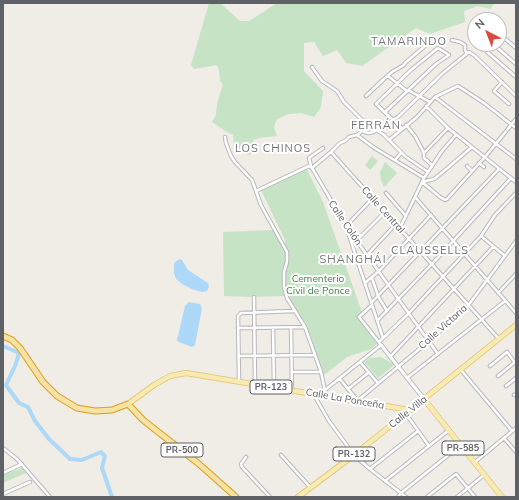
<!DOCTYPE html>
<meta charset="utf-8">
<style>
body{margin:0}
#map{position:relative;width:519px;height:500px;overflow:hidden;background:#efede6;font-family:Mulish,sans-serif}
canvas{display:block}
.frame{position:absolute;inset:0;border:4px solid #5e6165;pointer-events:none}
.north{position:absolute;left:467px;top:12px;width:40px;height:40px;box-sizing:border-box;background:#fff;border:1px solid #bfc0c1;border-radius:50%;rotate:318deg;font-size:11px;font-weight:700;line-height:16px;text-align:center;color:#5e6165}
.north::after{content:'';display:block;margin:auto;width:14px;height:18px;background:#d84c42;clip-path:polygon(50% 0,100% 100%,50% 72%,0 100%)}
</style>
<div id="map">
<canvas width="519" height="500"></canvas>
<div class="frame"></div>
<div class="north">N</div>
</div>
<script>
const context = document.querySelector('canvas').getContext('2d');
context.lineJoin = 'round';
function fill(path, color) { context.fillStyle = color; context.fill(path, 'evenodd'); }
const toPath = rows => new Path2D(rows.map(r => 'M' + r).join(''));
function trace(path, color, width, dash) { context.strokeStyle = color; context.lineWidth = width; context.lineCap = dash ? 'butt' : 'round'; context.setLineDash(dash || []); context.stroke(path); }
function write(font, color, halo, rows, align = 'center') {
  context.font = font + ' Mulish,sans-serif'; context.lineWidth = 4; context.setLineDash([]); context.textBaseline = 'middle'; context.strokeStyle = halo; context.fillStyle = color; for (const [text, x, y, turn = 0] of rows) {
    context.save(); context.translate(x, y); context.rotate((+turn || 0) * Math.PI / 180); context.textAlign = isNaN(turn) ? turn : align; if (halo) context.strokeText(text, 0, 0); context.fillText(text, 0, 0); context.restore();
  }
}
fill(toPath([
 [209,3,220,3,240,21,249,21,277,3,495,3,490,9,478,6,464,11,465,22,430,34,416,28,362,66,346,63,337,50,323,56,314,42,304,43,304,71,323,91,321,107,314,117,301,113,289,114,277,119,274,127,277,136,259,138,253,140,257,151,249,155,240,152,234,145,233,135,225,131,212,122,216,115,217,104,223,84,220,81,219,70,217,65,194,69,191,65],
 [372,156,378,161,370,170,365,165],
 [385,162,397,173,384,187,381,180,380,172],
 [306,168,323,202,362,312,357,318,377,344,371,349,347,357,324,375,306,323,296,312,288,298,285,289,285,274,288,257,288,252,283,243,286,242,261,190],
 [273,230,286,253,286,261,282,270,283,287,284,296,251,297,224,296,223,232],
 [381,357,390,362,394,365,378,378,364,362,370,358],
 [22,468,26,473,3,483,3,475]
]), '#c6e3c5');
fill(toPath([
 [180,259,182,260,188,270,208,283,209,287,207,291,202,292,192,289,182,284,176,279,174,273,174,264,176,261],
 [189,302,200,304,202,308,195,345,192,347,179,342,177,340,185,306]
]), '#aed8f7');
trace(toPath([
 [3,346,17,352,19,354,15,366,6,385,19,403,28,407,35,421,49,439,70,459,82,460,101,452,105,456,102,468,112,497]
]), '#aed8f7', 4);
const minor = toPath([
 [503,37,516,48],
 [452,40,460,42,465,45,465,50,467,54],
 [478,44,516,77],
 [493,44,516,64],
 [312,67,322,81,337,91,344,102,362,120,384,135,406,157,428,172],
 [388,76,407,91],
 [502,82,494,91,509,104],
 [408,90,430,102],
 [366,96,384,79,392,72,404,65,405,63,425,46],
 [435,97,516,159],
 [426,106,448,128,516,182],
 [385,112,436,64,449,55,438,48,411,70,376,104,393,120,402,128],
 [406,125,415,136,424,153,424,158,432,165],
 [357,135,373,147,424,178],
 [225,137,226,143,231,156,235,162,252,180,261,205,287,252,287,262,284,272,284,287,287,298,305,327,315,355,321,372,325,391,325,395],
 [389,140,417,117,435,97,458,86,484,103,516,128],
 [331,152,499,339],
 [424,153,448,128],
 [395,160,401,153],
 [479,163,484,167],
 [311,166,309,158,323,148],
 [467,166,472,171],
 [312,168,331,152,340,143,345,141,349,137,357,135,362,131,368,133,374,132,380,126,386,124,398,117,443,73,469,52,475,56,516,96],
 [312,168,346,226,438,354],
 [422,182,440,197,445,200,447,199,485,157,516,119],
 [422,182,434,179,444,171,472,147],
 [256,191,309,166,312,168],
 [386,193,406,216],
 [415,197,516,313],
 [373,198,346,226,383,338],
 [400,228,424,178,442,151,456,135],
 [481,236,505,256],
 [357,240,385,212],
 [358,262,367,255,396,224],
 [372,278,378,296,387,311],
 [365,283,379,271,431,215],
 [498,293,516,274],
 [254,297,255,384],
 [372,302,499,169],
 [377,321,432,264,511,178],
 [238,328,305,327],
 [273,328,274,387],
 [291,328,292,390],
 [379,342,409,313,465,253,481,236,495,215,515,194],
 [239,356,315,355],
 [390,357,493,247],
 [360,362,378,383],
 [490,366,507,352,516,364],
 [461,370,512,431],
 [292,372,321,372],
 [498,376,515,362],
 [407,378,505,301],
 [340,379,357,400],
 [239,381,238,316,241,313,294,311],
 [506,386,516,378],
 [348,389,368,373],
 [325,390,381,345,359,317,372,305],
 [314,395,329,421,354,455,370,469,406,497],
 [514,395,516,394],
 [357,401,429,341,467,307,516,241],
 [406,414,429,446],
 [504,438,516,452],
 [3,448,17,459,50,497],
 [281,455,310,487],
 [246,457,241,464,242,467,270,497],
 [475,462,516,428],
 [370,469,418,431],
 [3,473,22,464],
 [385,481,449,430],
 [3,494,30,482],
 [398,497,401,493,461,445],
 [427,497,456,474,475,497],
 [457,497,484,475]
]);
const tertiary = toPath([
 [381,345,424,399]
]);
const primary = toPath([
 [424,399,502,497],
 [128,404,154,385,170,376,186,373,410,410],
 [298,497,354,455,516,325]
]);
const trunk = toPath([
 [3,336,12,340,20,348,43,382,57,396,77,408,95,411,112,410,128,404,143,420,199,464,236,497]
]);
trace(minor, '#b6b8bc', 4.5);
trace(tertiary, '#b6b8bc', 5);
trace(primary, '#e4c06a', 6);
trace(trunk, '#de9d17', 7);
trace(minor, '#fff', 2.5);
trace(tertiary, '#fff', 3);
trace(primary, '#f7ebb3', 4.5);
trace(trunk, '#f5e3a6', 5);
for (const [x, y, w] of [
 [271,387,42],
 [463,448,42],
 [182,450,42],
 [354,454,42]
]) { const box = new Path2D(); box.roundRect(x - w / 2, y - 7, w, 14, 3); context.fillStyle = '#fff'; context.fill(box); trace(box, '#5e6165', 1); }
write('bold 9px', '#5e6165', null, [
 ["PR-123",271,387],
 ["PR-585",463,448],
 ["PR-500",182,450],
 ["PR-132",354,454]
]);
write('10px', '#5e6165', '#fff', [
 ["Calle Central",383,210,48],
 ["Calle Colón",345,223,56],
 ["Calle Victoria",443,327,-42],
 ["Calle La Ponceña",345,399,10],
 ["Calle Villa",408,412,-38]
]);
write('10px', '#3f8341', '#fff', [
 ["Cementerio",318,279],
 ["Civil de Ponce",318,291]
]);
context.letterSpacing = '1px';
write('11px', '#6f7377', '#fff', [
 ["TAMARINDO",409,42],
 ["FERRÁN",376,126],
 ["LOS CHINOS",273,149],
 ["CLAUSSELLS",430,251],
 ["SHANGHÁI",353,260]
]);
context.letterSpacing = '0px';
</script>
